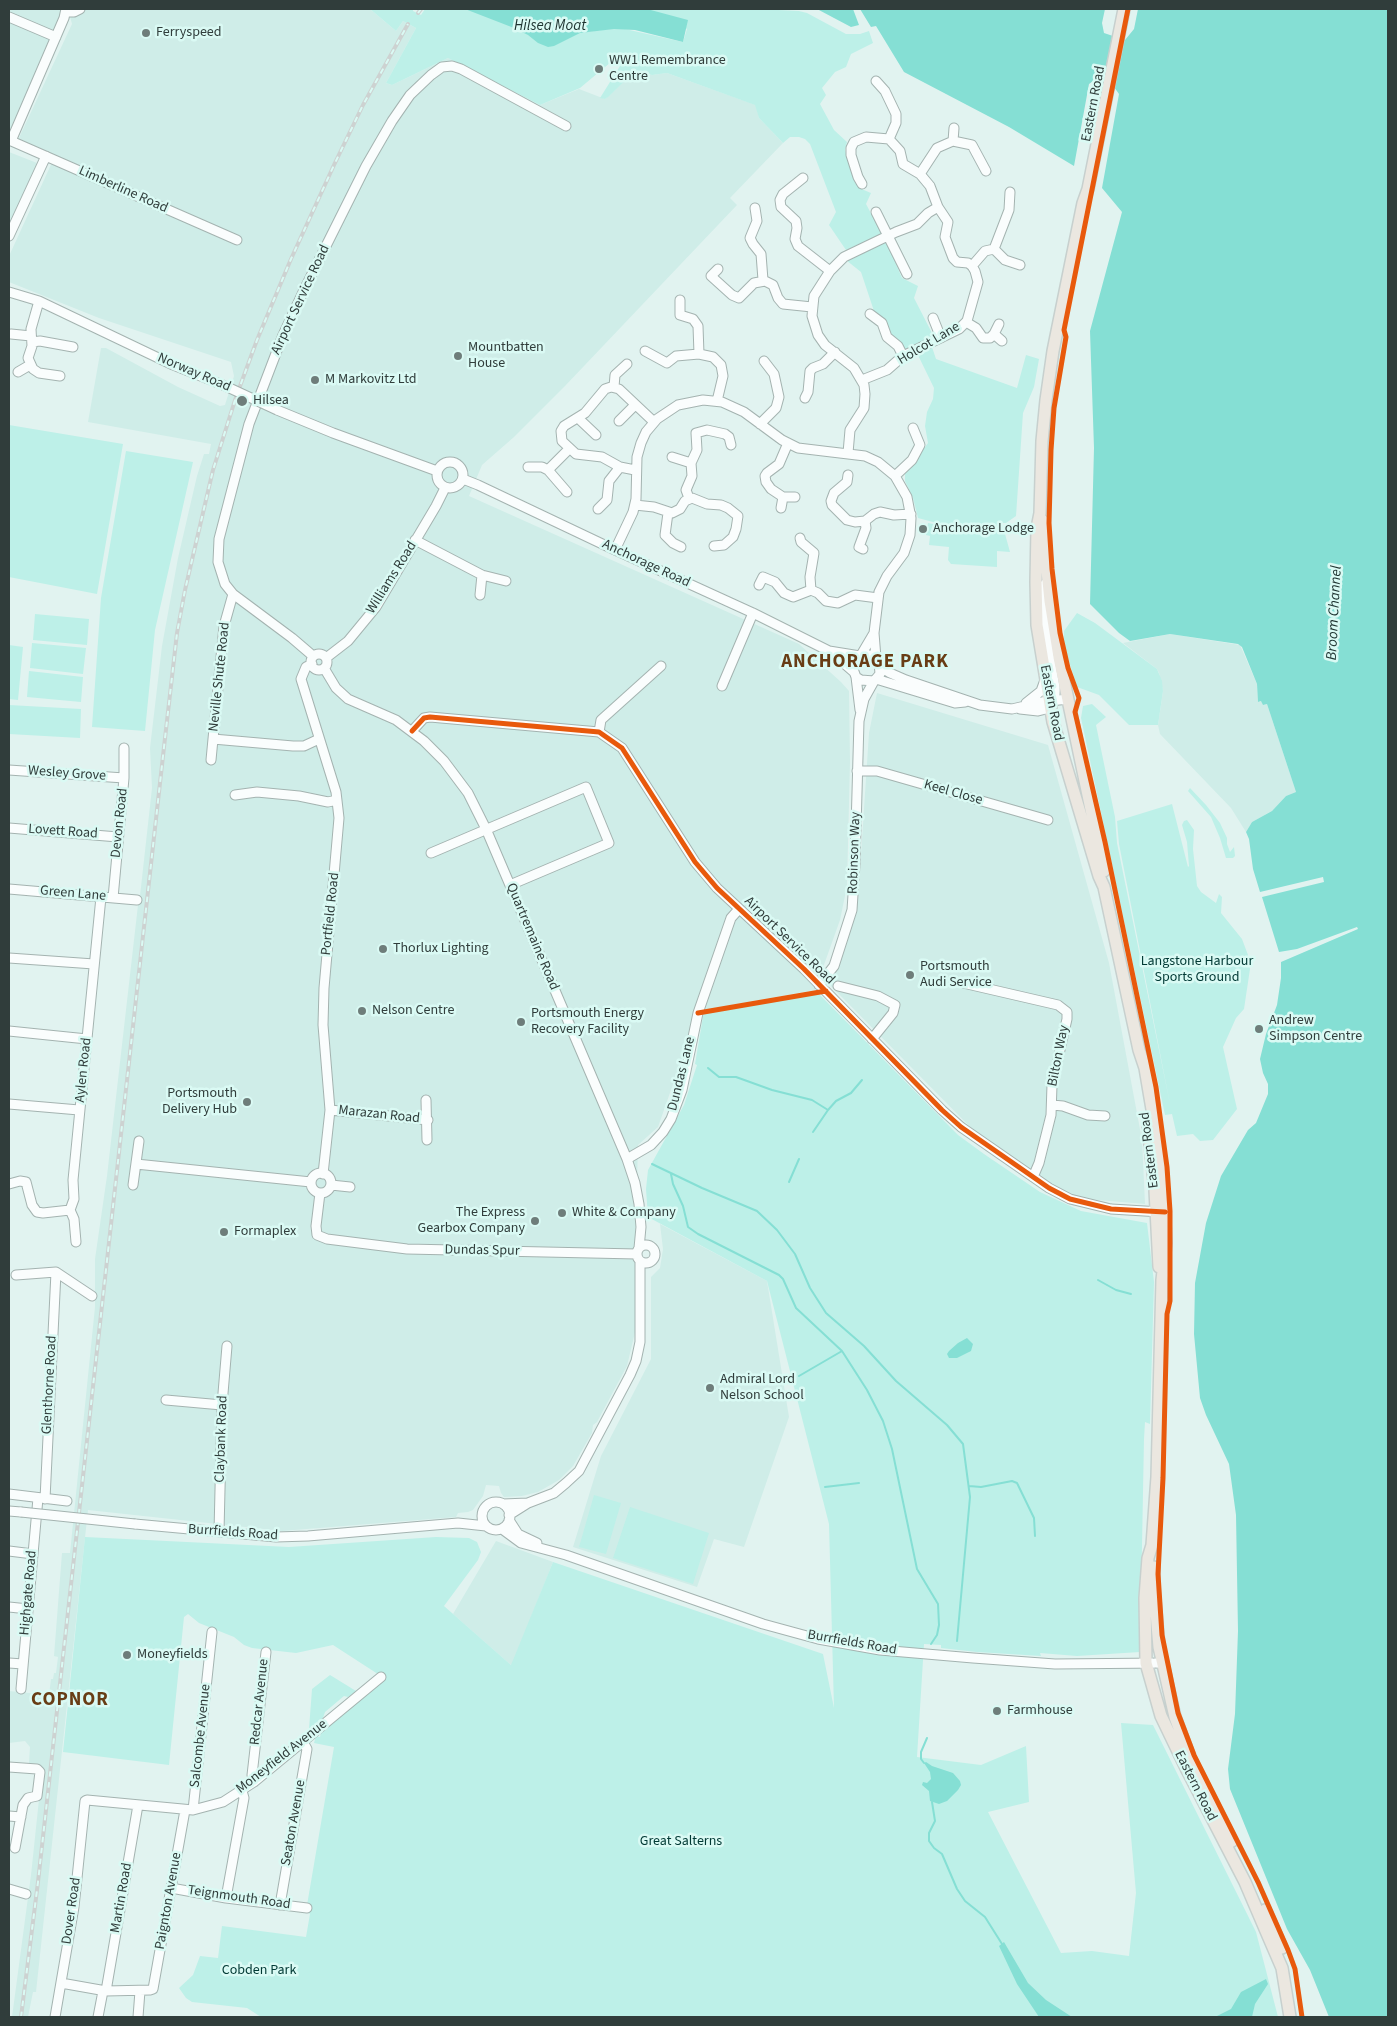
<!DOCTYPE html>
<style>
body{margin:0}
#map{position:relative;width:1397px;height:2026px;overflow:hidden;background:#e1f3f0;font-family:"Source Sans 3",sans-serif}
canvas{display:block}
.frame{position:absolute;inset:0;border:10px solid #303d3b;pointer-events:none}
</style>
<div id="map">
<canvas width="1397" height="2026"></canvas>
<div class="frame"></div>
</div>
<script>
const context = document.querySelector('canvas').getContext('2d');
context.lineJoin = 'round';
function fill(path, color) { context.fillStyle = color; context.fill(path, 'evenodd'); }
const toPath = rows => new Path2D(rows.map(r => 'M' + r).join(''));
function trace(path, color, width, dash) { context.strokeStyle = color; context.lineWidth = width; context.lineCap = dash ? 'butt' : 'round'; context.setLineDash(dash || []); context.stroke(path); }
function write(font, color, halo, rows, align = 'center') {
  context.font = font + ' "Source Sans 3",sans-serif'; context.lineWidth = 5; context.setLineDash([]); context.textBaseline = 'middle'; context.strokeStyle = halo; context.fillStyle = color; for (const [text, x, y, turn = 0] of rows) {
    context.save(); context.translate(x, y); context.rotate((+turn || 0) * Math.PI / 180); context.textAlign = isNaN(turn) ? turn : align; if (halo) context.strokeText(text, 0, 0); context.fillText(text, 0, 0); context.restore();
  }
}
fill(toPath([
 [9,9,61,9,63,14,9,140],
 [68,9,370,9,396,31,403,21,416,28,386,83,392,85,448,58,540,105,579,89,605,99,632,74,638,72,652,75,667,73,756,105,759,118,783,143,730,198,737,205,565,386,514,437,482,465,469,496,799,644,841,682,849,691,850,762,847,886,840,920,815,990,704,1010,698,1013,658,1127,638,1145,635,1255,636,1328,627,1366,597,1422,593,1425,592,1433,573,1466,559,1480,538,1492,522,1496,504,1497,501,1493,499,1486,486,1485,483,1496,473,1510,468,1512,458,1513,456,1517,282,1531,88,1510,36,1992,33,1992,28,2017,12,2017,31,1875,42,1771,39,1764,29,1763,30,1747,25,1741,9,1743,9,1691,49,1695,51,1679,53,1679,54,1673,56,1673,58,1657,54,1656,62,1553,70,1553,95,1307,95,1259,107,1176,138,905,139,905,152,788,150,748,162,646,178,558,197,476,204,454,209,454,211,444,88,422,101,348,106,348,178,387,220,406,225,405,234,376,231,362,99,318,9,282,9,256,55,156,18,140,72,24],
 [9,152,37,163,9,226],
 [1170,634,1240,645,1257,684,1258,702,1262,701,1263,705,1267,704,1296,792,1286,796,1272,811,1252,822,1246,832,1231,808,1160,734,1158,725,1163,691,1159,673,1157,669,1123,643],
 [877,693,1048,745,1109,963,1142,1140,1145,1204,1074,1198,986,1143,829,984,858,900,869,733],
 [660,1224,767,1281,789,1417,744,1547,714,1539,697,1587,573,1547,601,1456,651,1359,651,1277,660,1268,663,1249],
 [496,1541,553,1562,512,1666,453,1614]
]), '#cfede8');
fill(toPath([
 [370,9,413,9,413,11,421,15,425,9,519,9,580,33,608,29,625,29,683,42,687,29,647,9,758,9,799,11,807,13,846,34,860,34,869,31,873,43,851,54,846,67,835,72,822,88,826,95,820,104,834,130,847,142,845,150,847,158,859,188,871,193,866,204,882,234,846,250,829,225,836,212,810,144,805,139,799,137,790,137,783,143,759,118,755,105,667,73,652,75,640,72,632,74,608,97,605,99,600,98,620,66,620,59,617,57,580,88,540,105,448,58,392,85,386,83,416,28,403,21,396,31],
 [886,240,902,278,918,286,914,298,934,337,903,350,887,335,875,314,861,272,846,260],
 [932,347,936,359,1017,388,1026,355,1039,359,1034,387,1023,413,1016,516,1006,523,1002,523,1010,552,997,551,997,567,951,564,948,560,949,547,929,545,930,536,926,535,928,523,954,528,954,526,944,525,918,518,913,498,905,481,905,474,928,443,925,426,927,412,933,399,934,388,917,353],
 [9,425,123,444,97,594,9,577],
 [126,451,193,462,155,630,145,731,92,727,101,598],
 [1077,613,1095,623,1157,669,1162,681,1163,691,1158,725,1129,725,1099,695,1077,687,1064,645,1064,631],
 [35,614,89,619,87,645,33,640],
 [32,643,86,648,83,674,30,668],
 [9,645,23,647,18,700,9,699],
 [29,671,83,677,81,702,27,697],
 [1092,704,1106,717,1096,725,1115,817,1117,843,1170,1104,1119,844,1117,821,1172,804,1188,867,1189,866,1187,842,1182,825,1184,821,1187,820,1194,830,1193,849,1197,886,1201,892,1216,903,1219,894,1222,897,1221,913,1242,939,1248,955,1250,969,1244,1009,1236,1018,1223,1047,1237,1109,1213,1140,1200,1141,1193,1134,1177,1136,1172,1114,1165,1115,1081,718,1083,706],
 [9,705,81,709,80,738,9,734],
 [1190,788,1206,805,1220,823,1227,838,1227,844,1230,852,1234,847,1235,856,1233,858,1226,858,1220,838,1211,817,1188,791],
 [817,992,958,1135,984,1154,1040,1192,1081,1211,1147,1223,1154,1282,1150,1424,1145,1422,1144,1439,1140,1652,1077,1656,1040,1653,1041,1656,977,1652,941,1648,941,1645,924,1644,917,1757,981,1765,1026,1746,1029,1802,988,1812,1061,1953,1092,1951,1129,1956,1136,1893,1121,1723,1153,1725,1256,1932,1278,2017,261,2017,247,2008,192,2002,186,1998,179,1988,193,1975,200,1956,218,1958,222,1926,306,1937,310,1914,306,1911,334,1747,314,1743,316,1736,320,1737,321,1732,384,1678,333,1645,296,1653,252,1648,244,1645,234,1637,199,1623,188,1614,184,1617,169,1765,63,1752,85,1537,289,1547,436,1537,469,1538,477,1542,481,1552,478,1560,444,1606,511,1665,553,1562,823,1654,834,1708,829,1524,767,1281,648,1217,646,1189,648,1170,684,1105,697,1065,695,1064,704,1011],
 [594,1495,621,1503,606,1554,579,1547],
 [630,1507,709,1533,693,1584,613,1558],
 [330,1675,356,1691,348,1697,344,1696,325,1712,323,1718,309,1729,312,1689]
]), '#bdf0e8');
fill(toPath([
 [465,9,647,9,688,20,683,42,635,30,614,29,580,33,554,46,548,47,538,43,528,35,514,28],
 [817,9,853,9,859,25,851,27],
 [860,9,1105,9,1102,23,1104,33,1125,40,1134,29,1138,9,1388,9,1388,2017,1329,2017,1310,1970,1287,1929,1230,1789,1228,1769,1235,1714,1238,1631,1236,1515,1229,1464,1206,1415,1200,1398,1194,1334,1195,1283,1206,1223,1221,1176,1248,1130,1256,1123,1268,1094,1268,1084,1263,1073,1260,1059,1266,1034,1277,1005,1281,978,1281,962,1358,929,1357,927,1297,949,1279,952,1262,897,1324,882,1323,877,1260,892,1253,869,1249,839,1246,832,1252,822,1272,811,1286,796,1296,792,1267,704,1263,705,1261,701,1258,702,1257,684,1242,647,1238,644,1170,634,1130,641,1119,633,1090,604,1094,448,1090,331,1122,212,1102,188,1119,94,1114,87,1114,84,1096,79,1089,84,1074,166,1009,127,904,72,876,26,871,27],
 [967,1338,973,1344,971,1351,957,1358,949,1358,947,1354,949,1351,958,1343],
 [926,1762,932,1766,953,1773,960,1781,961,1785,958,1790,947,1801,939,1804,930,1801,929,1791,922,1785,923,1782,927,1783,931,1779,930,1772,924,1763],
 [1004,1942,1028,1983,1046,2000,1072,2017,1039,2017,1017,1984,999,1946],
 [1266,1979,1268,1984,1255,2004,1252,2017,1215,2017,1231,2009,1241,1992]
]), '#85dfd4');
trace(toPath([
 [708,1068,719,1077,736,1077,772,1090,812,1100,828,1110,836,1101,851,1093,862,1080],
 [813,1132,828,1110],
 [652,1164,702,1188,757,1211,777,1230,795,1254,810,1288,826,1313,864,1346,896,1381,947,1425,963,1444,970,1497,957,1641],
 [671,1174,673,1184,683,1206,688,1227,698,1234,779,1275,783,1279,796,1308,842,1351,867,1390,883,1421,892,1449,917,1569,938,1604,939,1625,937,1635,931,1644],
 [789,1182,799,1159],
 [1098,1280,1116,1290,1131,1294],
 [799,1376,842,1351],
 [969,1486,981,1487,1012,1481,1017,1483,1034,1518,1035,1536],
 [825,1487,859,1483],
 [924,1763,921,1759,921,1752,927,1738],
 [932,1802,935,1821,929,1833,929,1841,934,1848,942,1854,957,1889,965,1901,985,1917,1002,1944]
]), '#85dfd4', 2);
const minor = toPath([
 [67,12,74,12,80,9],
 [9,17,56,37],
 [876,81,885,91,896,114,896,123,889,139],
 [9,140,237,240],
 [11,141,64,18,66,9],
 [953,141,954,128],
 [920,174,937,148,953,141,972,145,986,171],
 [803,178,783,194,780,200,781,207,796,221,797,228,795,239,798,246,830,271],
 [862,184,858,177,851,155,851,148,854,142,866,137,889,139,900,151,903,164,920,174,930,186,938,207,948,222,945,237,953,258,957,262,968,263,972,266,975,271,978,282,967,321,959,329,903,356,887,370,862,380],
 [755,208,757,221,750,238,753,244,761,254,763,280],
 [876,212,907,274],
 [9,236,46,156],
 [994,249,1009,210,1010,192],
 [972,266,985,251,994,249,1005,260,1020,265],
 [718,269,711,276,732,295,739,298,754,283,765,281,773,285,778,298,783,304,812,307],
 [9,292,39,301,173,365,223,385],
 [680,300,680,315,693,319,698,326,699,354,713,357,721,365,723,376,717,401],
 [39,301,31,329,32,346,28,358,33,369,39,373,60,376],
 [870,314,882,323,887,337,898,346,903,356],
 [933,318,941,338],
 [966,322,976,328,983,338,990,338,994,334,1002,341],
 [11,334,31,336],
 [994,334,999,324],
 [32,342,40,341,73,347],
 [645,351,667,363,676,356,699,354],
 [18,372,30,365],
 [614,387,615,375,627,364],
 [805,398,808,392,810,371,813,368,823,364,835,352],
 [277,410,333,433,437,471],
 [578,418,596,435],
 [619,421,635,405],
 [760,424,776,408,779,397,774,374,764,361],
 [848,453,850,430,864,408,865,394,864,385,854,368,825,345,818,335,812,316,814,296,830,271,844,257,896,232,917,224,928,213,938,207],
 [672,457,691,463],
 '437 475a13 13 0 1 1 26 0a13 13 0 1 1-26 0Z',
 [528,467,542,467,548,470],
 [635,470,620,467,602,457,576,454,562,441,561,431,564,426,585,413,605,389,611,387,619,389,654,422],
 [848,475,847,482,834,493,831,501,832,505,847,520,855,522,865,521,874,514,880,512,894,515,911,514],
 [895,476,912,460,920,445,913,428],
 [463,479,478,485,615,550,753,613,829,651,860,656],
 [567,492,548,470,569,449],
 [783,497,795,497],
 [689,498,686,490,692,476,691,463,697,450,696,433,707,430,725,434,729,437,731,445],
 [635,505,654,507,672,513,680,509,685,501,692,498,707,504,721,505,728,508,738,516,736,529,733,537,724,545,714,546],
 [781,508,783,497,771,489,766,482,765,476,767,473,779,464,788,443],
 [598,509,607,500,609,481,620,467],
 [668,513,665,535,673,543,681,547],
 [800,538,801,542,814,553,810,577,811,590,818,593,826,601,838,603,855,595,878,598],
 [415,540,482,575,506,581],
 [863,549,859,547,866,528,865,521],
 [615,550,633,512,636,499,637,457,641,443,646,432,657,419,678,405,703,400,722,402,744,412,782,440,798,448,865,456,878,462,895,476,907,497,911,518,910,535,904,553,887,576,879,592,874,633,876,658],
 [759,585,763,577,775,582,784,593,793,597,811,590],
 [233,594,224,626,213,739,293,746,304,746,319,739],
 [480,595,482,575],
 [831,652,854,672],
 '311 662a8 8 0 1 1 16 0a8 8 0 1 1-16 0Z',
 [861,655,871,655,879,662,880,674,874,681,861,680,856,677,853,669,855,663,861,655,874,633],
 [313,656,292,638,233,594,225,584,218,562,219,539,249,424,283,335,304,290,366,166,392,121,410,95,431,75,442,67,452,66,461,69,566,126],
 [326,658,348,641,376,607,436,506,445,488],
 [312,664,306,667,301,679,336,792,339,818,324,988,323,1025,330,1110,323,1174],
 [880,667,890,673,906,680,980,705,1012,709,1042,702,1068,699],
 [324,668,336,688,348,699,396,720,424,741,444,761,468,793,486,829,627,1159,635,1183,639,1204,641,1227,639,1248],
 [856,677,860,710],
 [876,679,955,703,965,702],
 [722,686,753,613],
 [1026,703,1041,691,1045,680],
 [1020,709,1038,711,1050,708,1055,700,1055,687,1049,654,1044,615,1045,584],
 [412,731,424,718,430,717,599,732,622,748,695,862,717,888,804,969,942,1110,961,1127,1049,1188,1070,1199,1111,1209,1161,1212],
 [599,732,601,720,661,666],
 [211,760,213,739],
 [9,770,124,778],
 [857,771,877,771,1048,820],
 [235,795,257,792,299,796,328,802,337,800],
 [9,828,118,837],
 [431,853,586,787,609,843,510,885],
 [9,889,137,900],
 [113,898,124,778,124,748],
 [9,958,94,964],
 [963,983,1058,1005,1067,1012,1067,1019,1052,1085,1051,1115,1039,1163,1033,1177],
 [819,985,834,966,852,910,855,864,859,721,864,699,874,681],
 [838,986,878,996,895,1005,893,1013,872,1039],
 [9,1031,87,1039],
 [426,1100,427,1140],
 [9,1104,79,1110],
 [1052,1105,1063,1106,1088,1115,1105,1116],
 [330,1110,428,1120],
 [627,1159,651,1145,663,1132,671,1119,682,1090,698,1013,731,918,739,909],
 [136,1164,311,1182],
 '311 1183a10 10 0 1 1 20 0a10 10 0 1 1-20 0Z',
 [9,1184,20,1181,26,1182,32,1205,37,1212,43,1213,70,1210],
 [133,1185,139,1141],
 [331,1185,350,1187],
 [320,1193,316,1226,317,1235,327,1239,407,1249,637,1254],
 [76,1242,74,1219,70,1210,74,1199,73,1180,101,897],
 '637 1254a9 9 0 1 1 18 0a9 9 0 1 1-18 0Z',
 [16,1275,56,1272,92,1296],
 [166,1400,222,1405],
 [9,1494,67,1501],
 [45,1499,56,1272],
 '482 1516a14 14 0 1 1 28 0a14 14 0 1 1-28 0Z',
 [503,1504,528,1503],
 [9,1511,21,1512],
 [509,1515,528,1503,554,1493,566,1483,579,1471,630,1375,636,1361,640,1342,640,1262],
 [509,1520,518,1534,537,1543],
 [135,1524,276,1537,308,1536,458,1523,486,1526],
 [502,1529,521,1543,566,1555,763,1624,818,1639,880,1650,973,1658,1055,1664,1162,1663],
 [219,1532,222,1405,227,1346],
 [9,1551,33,1554],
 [9,1607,28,1609],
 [9,1663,23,1664],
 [21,1689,38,1498],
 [9,1767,37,1769,40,1772,37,1796,28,1798,23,1805,15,1848],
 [254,1782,252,1775,266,1652],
 [193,1810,212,1632],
 [9,1816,21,1817],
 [171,1888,226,1898,307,1908],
 [9,1889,26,1894],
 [226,1898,244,1798,242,1791],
 [280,1905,307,1749,303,1742],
 [61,1983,106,1991,150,1990,153,1989,185,1810],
 [106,1991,138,1805],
 [55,2017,74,1907,85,1801,87,1800,193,1810,223,1802,254,1782,381,1677],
 [98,2017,103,1991],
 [138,2017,140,1991]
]);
const major = toPath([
 [1124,9,1088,189,1083,203,1053,351,1046,400,1042,441,1040,513,1037,528,1036,582,1037,625,1053,722,1099,876,1104,887,1139,1050,1145,1068,1162,1168,1166,1243,1162,1280,1157,1477,1152,1545,1148,1558,1145,1598,1146,1663,1161,1716,1186,1768,1245,1882,1269,1938,1282,1968,1290,2017],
 [1042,520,1050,601,1059,657,1104,871],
 [1148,1126,1155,1190,1159,1267],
 [1154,1567,1154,1590,1159,1647,1175,1717,1192,1763,1232,1841],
 [1265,1910,1282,1948]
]);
trace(minor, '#a4b3b0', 11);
trace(major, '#c7d0ce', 14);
trace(minor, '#fafdfd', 9);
trace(major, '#ebe7e0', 11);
const rail = toPath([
 [418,13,421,9],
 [21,2017,38,1882,164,747,177,633,185,590,213,470,236,397,257,340,291,259,334,165,363,105,408,24]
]);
trace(rail, '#cdd2d1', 4);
trace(rail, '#dafaf4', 2, [5.5]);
const minorBridge = toPath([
 [223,385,277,410],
 [21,1512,135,1524]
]);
trace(minorBridge, '#a4b3b0', 11, []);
trace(minorBridge, '#fafdfd', 9);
trace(toPath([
 [1128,9,1064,330,1066,337,1054,408,1051,450,1049,523,1052,569,1060,633,1068,668,1079,698,1075,712,1105,842,1156,1087,1167,1167,1170,1211,1170,1301,1167,1314,1163,1478,1158,1574,1162,1635,1178,1713,1194,1755,1258,1882,1288,1950,1295,1969,1302,2017],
 [412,731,424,718,430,717,599,732,622,748,695,862,717,888,804,969,942,1110,961,1127,1049,1188,1070,1199,1111,1209,1165,1212],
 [698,1013,826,991]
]), '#e8590c', 5);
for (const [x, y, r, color] of [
 [146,33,5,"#6e7d7a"],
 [599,69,5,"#6e7d7a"],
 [458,356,5,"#6e7d7a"],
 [315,380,5,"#6e7d7a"],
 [242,401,6,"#6e7d7a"],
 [923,529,5,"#6e7d7a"],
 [383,949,5,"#6e7d7a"],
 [910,975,5,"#6e7d7a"],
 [362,1011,5,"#6e7d7a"],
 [521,1022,5,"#6e7d7a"],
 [1259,1029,5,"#6e7d7a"],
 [247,1102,5,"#6e7d7a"],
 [562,1213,5,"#6e7d7a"],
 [535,1221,5,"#6e7d7a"],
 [224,1232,5,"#6e7d7a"],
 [710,1388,5,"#6e7d7a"],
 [127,1655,5,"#6e7d7a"],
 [997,1711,5,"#6e7d7a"]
]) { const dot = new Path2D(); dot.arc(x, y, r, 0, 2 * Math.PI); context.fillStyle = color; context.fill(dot); trace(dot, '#dafaf4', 2); }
write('14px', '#303d3b', '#dafaf4', [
 ["Ferryspeed",156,33],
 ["WW1 Remembrance",609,61],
 ["Centre",609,77],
 ["Mountbatten",468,348],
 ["House",468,364],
 ["M Markovitz Ltd",325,380],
 ["Hilsea",253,401],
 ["Anchorage Lodge",933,529],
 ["Thorlux Lighting",393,949],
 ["Portsmouth",920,967],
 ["Audi Service",920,983],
 ["Nelson Centre",372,1011],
 ["Portsmouth Energy",531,1014],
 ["Recovery Facility",531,1030],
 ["Andrew",1269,1021],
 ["Simpson Centre",1269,1037],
 ["Portsmouth",237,1094,"right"],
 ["Delivery Hub",237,1110,"right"],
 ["The Express",525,1213,"right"],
 ["Gearbox Company",525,1229,"right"],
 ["White & Company",572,1213],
 ["Formaplex",234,1232],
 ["Admiral Lord",720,1380],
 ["Nelson School",720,1396],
 ["Moneyfields",137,1655],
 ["Farmhouse",1007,1711]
], 'left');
write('14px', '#303d3b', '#dafaf4', [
 ["Eastern Road",1094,104,-79],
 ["Limberline Road",123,190,24],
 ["Airport Service Road",301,300,-65],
 ["Holcot Lane",929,344,-31],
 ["Norway Road",194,373,23],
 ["Anchorage Road",646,564,25],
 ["Williams Road",392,578,-58],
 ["Neville Shute Road",220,677,-84],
 ["Eastern Road",1051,703,79],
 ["Wesley Grove",67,774,4],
 ["Keel Close",953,793,16],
 ["Devon Road",120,823,-84],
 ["Lovett Road",63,832,4],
 ["Robinson Way",855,853,-88],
 ["Green Lane",73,894,5],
 ["Portfield Road",331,914,-84],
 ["Quartremaine Road",532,937,67],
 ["Airport Service Road",789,941,44],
 ["Bilton Way",1059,1056,-79],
 ["Aylen Road",84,1070,-84],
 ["Dundas Lane",682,1074,-76],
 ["Marazan Road",379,1115,6],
 ["Eastern Road",1150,1150,-97],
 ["Dundas Spur",482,1251,1],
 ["Glenthorne Road",50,1385,-87],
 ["Claybank Road",222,1439,-88],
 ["Burrfields Road",233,1533,4],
 ["Highgate Road",29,1593,-85],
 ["Burrfields Road",852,1643,10],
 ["Redcar Avenue",260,1702,-84],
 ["Salcombe Avenue",201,1736,-84],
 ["Moneyfield Avenue",282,1757,-38],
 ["Eastern Road",1195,1786,63],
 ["Seaton Avenue",294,1823,-80],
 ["Martin Road",122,1898,-80],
 ["Teignmouth Road",239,1898,8],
 ["Paignton Avenue",169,1901,-80],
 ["Dover Road",72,1911,-82]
]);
write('14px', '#003934', '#dafaf4', [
 ["Langstone Harbour",1197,962],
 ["Sports Ground",1197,978],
 ["Great Salterns",681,1842],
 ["Cobden Park",259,1971]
]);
write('italic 15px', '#1e3330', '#dafaf4', [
 ["Hilsea Moat",550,27],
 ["Broom Channel",1335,613,-87]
]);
context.letterSpacing = '1px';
write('bold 19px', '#683d15', '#dafaf4', [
 ["ANCHORAGE PARK",865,663],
 ["COPNOR",70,1701]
]);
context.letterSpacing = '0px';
</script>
